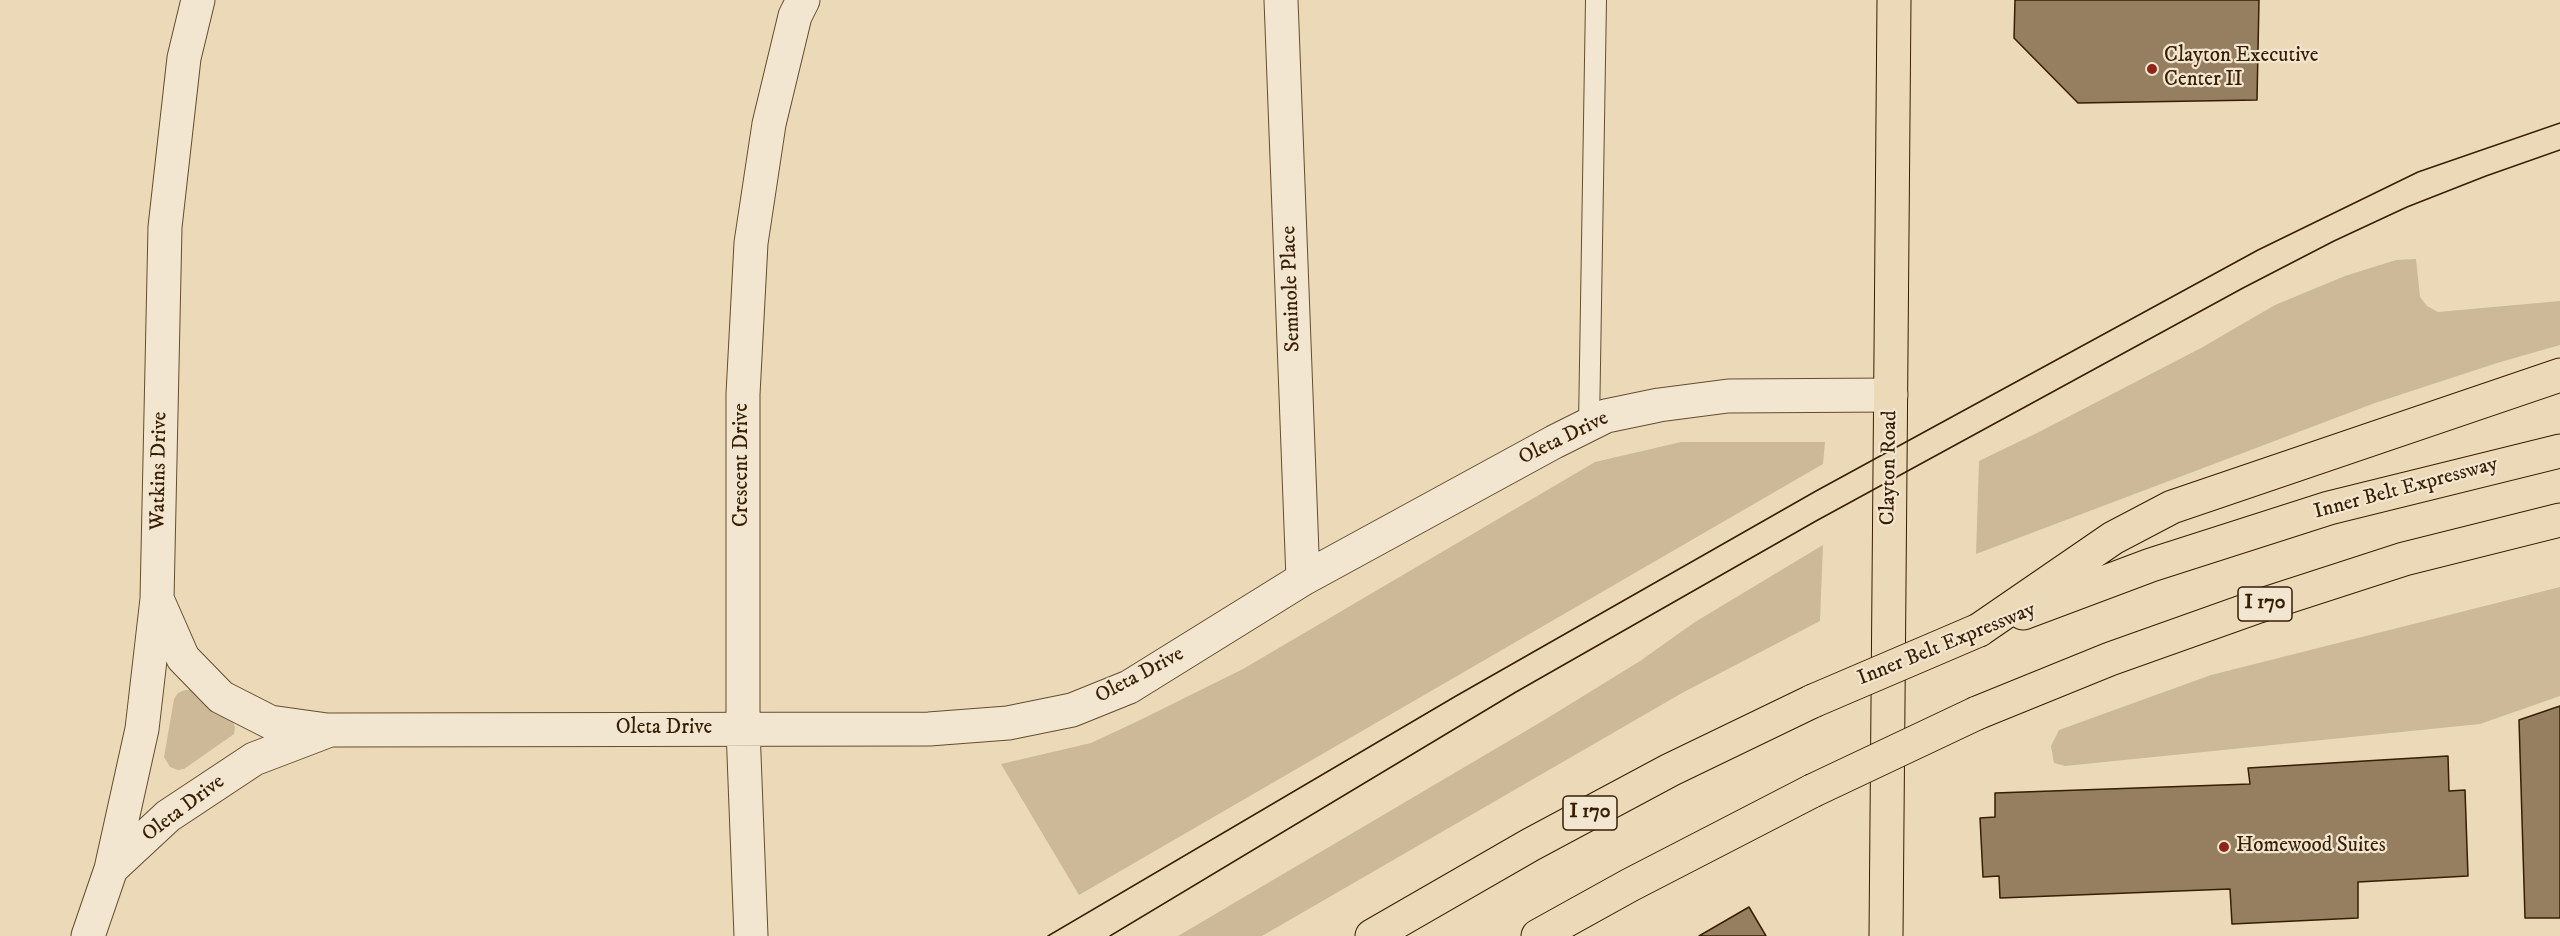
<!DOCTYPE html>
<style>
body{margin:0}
canvas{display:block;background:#ebd9b7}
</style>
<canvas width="2560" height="936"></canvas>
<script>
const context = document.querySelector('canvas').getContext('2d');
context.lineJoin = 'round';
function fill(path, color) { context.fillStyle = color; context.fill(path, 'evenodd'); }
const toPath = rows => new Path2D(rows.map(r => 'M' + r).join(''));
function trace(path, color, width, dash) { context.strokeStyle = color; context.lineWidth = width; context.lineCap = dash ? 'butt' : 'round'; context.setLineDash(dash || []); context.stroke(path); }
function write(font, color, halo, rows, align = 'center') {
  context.font = font + ' "IM FELL DW Pica",serif'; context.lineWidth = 4.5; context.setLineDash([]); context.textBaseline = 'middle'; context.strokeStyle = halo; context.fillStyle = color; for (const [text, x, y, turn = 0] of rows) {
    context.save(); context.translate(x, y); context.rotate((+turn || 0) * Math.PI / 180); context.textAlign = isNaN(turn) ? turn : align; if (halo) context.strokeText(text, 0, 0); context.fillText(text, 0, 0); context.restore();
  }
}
fill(toPath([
 [2416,259,2420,297,2427,306,2438,312,2560,301,2560,345,2497,363,2375,403,1976,554,1979,461,2037,433,2201,348,2275,305,2345,276,2396,260],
 [1681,442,1825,442,1823,464,1816,468,1079,895,1001,764,1091,743,1136,722,1243,669,1595,462],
 [1823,545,1820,621,1682,693,1262,936,1178,936,1546,719,1640,661,1695,622],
 [2560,587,2560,696,2480,724,2065,766,2054,763,2051,746,2059,730,2211,675],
 [185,690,192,690,232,720,235,727,234,734,184,769,178,770,170,767,164,757,174,699,178,693]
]), '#cdb998');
const building = toPath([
 [2015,0,2259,0,2257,100,2078,103,2014,38,2015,0],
 [2560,706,2560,918,2525,918,2519,720,2560,706],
 [2448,756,2449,791,2465,790,2468,876,2358,882,2358,918,2232,924,2230,889,2000,898,1999,876,1983,877,1980,818,1995,817,1995,793,2250,784,2248,768,2448,756],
 [1749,907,1766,936,1699,936,1749,907]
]);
fill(building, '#957f60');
trace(building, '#381e02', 1.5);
const lane = toPath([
 [1589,425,1596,0]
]);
const street = toPath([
 [1281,0,1303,579],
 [158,601,183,658,221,697,270,722,327,730],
 [111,869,168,816,254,759,330,730,929,729,1008,723,1072,710,1129,687,1303,579,1554,442,1606,416,1659,405,1728,396,1891,395],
 [88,936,111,869,142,729,157,599,165,227,184,58,198,0],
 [751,936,743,729,743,394,751,243,769,124,795,16,803,0]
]);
const primary = toPath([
 [1886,936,1894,0]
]);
const highway = toPath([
 [2023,613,2151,565,2329,508,2560,451],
 [1979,630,2113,538,2172,507,2560,375],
 [1977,713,2110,659,2259,606,2404,559,2560,520],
 [1372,936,1530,845,1670,770,1813,701],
 [1538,936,1630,885,1812,791]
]);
trace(lane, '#654d2f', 22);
trace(street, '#654d2f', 35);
trace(primary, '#381e02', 35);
trace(highway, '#381e02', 35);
trace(lane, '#f2e6d0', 20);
trace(street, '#f2e6d0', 33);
trace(primary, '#ebd9b7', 33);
trace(highway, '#ebd9b7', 33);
trace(toPath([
 [1048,936,1456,696,1816,491,2258,250,2418,172,2560,123],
 [1110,936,1516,692,1816,521,2243,288,2334,241,2407,207,2486,176,2560,150]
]), '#381e02', 1.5);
const highwayBridge = toPath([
 [1813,701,1979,630],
 [1812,791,1977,713]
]);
trace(highwayBridge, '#381e02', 35, []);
trace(highwayBridge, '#ebd9b7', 33);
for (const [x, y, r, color] of [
 [2152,69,6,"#8f2418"],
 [2224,847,6,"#8f2418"]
]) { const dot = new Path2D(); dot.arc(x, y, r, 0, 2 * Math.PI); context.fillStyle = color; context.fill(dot); trace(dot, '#f2e6d0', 2); }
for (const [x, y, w] of [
 [2265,604,54],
 [1590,813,54]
]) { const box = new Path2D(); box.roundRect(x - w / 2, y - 17, w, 34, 4.5); context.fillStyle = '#f2e6d0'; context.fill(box); trace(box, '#381e02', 1.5); }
write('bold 20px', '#381e02', null, [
 ["I 170",2265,604],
 ["I 170",1590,813]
]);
write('21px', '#381e02', '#f2e6d0', [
 ["Clayton Executive",2164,57],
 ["Center II",2164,81],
 ["Homewood Suites",2236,847]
], 'left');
write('21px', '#381e02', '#f2e6d0', [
 ["Seminole Place",1292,289,-92],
 ["Oleta Drive",1564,439,-26],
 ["Crescent Drive",743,465,-90],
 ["Clayton Road",1890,468,-89],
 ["Watkins Drive",160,471,-89],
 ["Inner Belt Expressway",2406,489,-15],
 ["Inner Belt Expressway",1947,645,-22],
 ["Oleta Drive",1140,676,-28],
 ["Oleta Drive",664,729],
 ["Oleta Drive",184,809,-37]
]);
</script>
